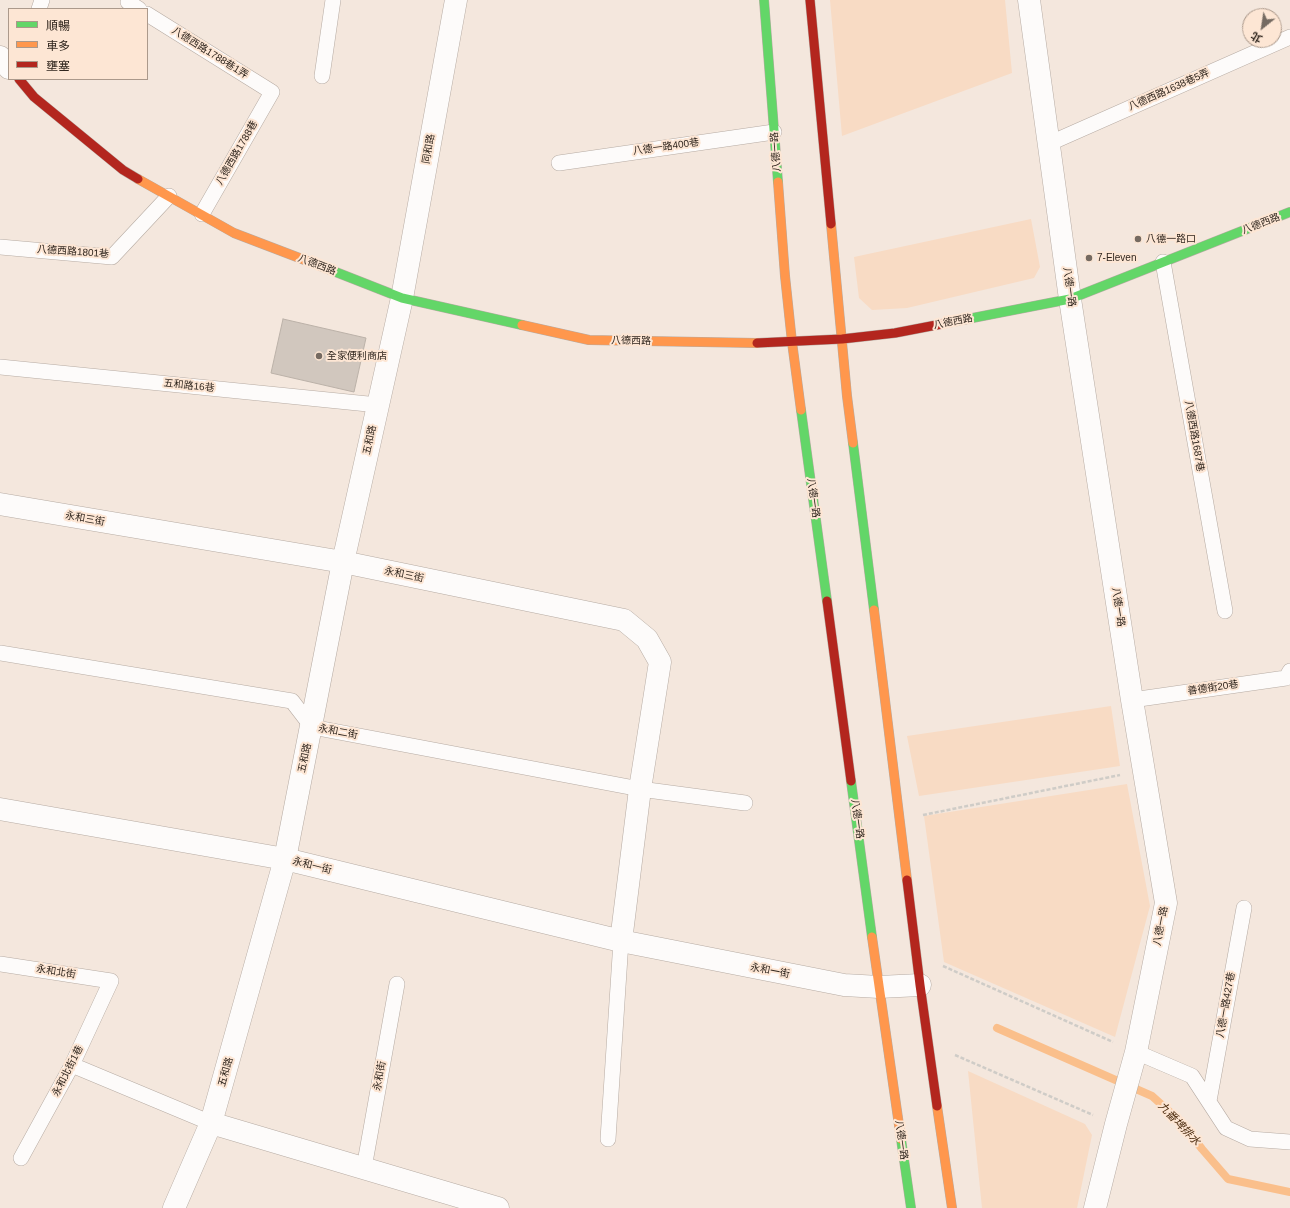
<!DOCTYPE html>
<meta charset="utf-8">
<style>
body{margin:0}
#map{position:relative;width:1290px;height:1208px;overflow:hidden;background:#f4e7dd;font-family:Arial,"Noto Sans TC",sans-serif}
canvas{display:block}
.legend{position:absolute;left:8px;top:8px;width:140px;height:72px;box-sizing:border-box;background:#fde6d4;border:1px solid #ab998b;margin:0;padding:5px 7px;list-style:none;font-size:12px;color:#30261e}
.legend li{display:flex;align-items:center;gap:8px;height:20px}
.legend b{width:20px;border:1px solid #ab998b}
.north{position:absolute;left:1242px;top:8px;width:40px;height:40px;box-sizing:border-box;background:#fde6d4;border:1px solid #ab998b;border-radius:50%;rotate:210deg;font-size:11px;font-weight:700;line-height:16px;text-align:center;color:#30261e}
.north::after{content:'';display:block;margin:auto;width:14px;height:18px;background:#756a61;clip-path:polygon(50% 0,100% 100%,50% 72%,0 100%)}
</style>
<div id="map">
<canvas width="1290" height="1208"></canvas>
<ul class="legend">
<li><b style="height:5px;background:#63d668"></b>順暢</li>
<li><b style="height:5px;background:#ff974d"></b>車多</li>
<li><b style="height:5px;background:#b3261e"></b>壅塞</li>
</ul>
<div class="north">北</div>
</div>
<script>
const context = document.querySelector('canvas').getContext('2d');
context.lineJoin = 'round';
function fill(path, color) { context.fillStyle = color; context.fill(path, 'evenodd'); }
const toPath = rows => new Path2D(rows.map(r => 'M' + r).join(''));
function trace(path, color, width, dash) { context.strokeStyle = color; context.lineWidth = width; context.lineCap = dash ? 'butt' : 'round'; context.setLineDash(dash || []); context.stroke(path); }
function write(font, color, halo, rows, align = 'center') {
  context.font = font + ' Arial,"Noto Sans TC",sans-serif'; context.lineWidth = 4; context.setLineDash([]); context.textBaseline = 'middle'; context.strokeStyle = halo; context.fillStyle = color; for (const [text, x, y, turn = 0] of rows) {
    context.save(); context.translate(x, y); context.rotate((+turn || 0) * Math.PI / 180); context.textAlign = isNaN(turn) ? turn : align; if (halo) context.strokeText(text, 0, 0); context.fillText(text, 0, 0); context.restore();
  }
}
fill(toPath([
 [830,0,1005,0,1012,73,842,136],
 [1031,219,1040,267,1034,278,907,308,872,310,859,298,854,257],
 [1111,706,1120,766,919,796,907,736],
 [1127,784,1150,906,1115,1037,944,962,924,816],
 [968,1071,1085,1124,1092,1135,1077,1208,982,1208]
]), '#f8dbc4');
trace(toPath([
 [997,1028,1152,1096,1181,1122,1202,1149,1228,1179,1290,1192]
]), '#fabf8b', 8);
const building = toPath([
 [283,319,366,338,354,392,271,373,283,319]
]);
fill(building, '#d1c7be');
trace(building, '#bbb1a8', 1);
const lane = toPath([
 [128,2,139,9],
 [39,9,42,0],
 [147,14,272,92,202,214],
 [322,76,333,0],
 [1048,144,1290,37],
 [559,163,774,132],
 [0,247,112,257,169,196],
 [1163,262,1225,611],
 [0,367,378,405],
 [0,653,292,701,312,727,640,789,745,803],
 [1132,700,1286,678,1290,671],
 [0,964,111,981,72,1065,21,1158],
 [1136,1052,1192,1076,1226,1128,1250,1139,1290,1142],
 [72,1065,211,1123],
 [1209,1101,1244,908],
 [608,1139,621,941],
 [364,1168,397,984]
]);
const street = toPath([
 [1029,0,1070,299,1132,700,1166,903,1136,1052,1116,1124,1095,1208],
 [0,57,9,68],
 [0,504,343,562,624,620,647,639,660,662,640,789,621,941],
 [0,809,285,859,621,941,844,985,879,987,920,985],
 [211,1123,498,1208],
 [174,1208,211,1123,285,859,343,562,402,298,456,0]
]);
const fast = toPath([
 [764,0,778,182],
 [323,267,402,298,522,325],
 [952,322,1070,299,1290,212],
 [801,410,827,601],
 [853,443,874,610],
 [851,781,872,937],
 [901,1139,911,1208]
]);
const slow = toPath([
 [138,179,234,233,323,267],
 [778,182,785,276,792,342,801,410],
 [831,224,847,396,853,443],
 [522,325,589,340,757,343],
 [874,610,907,880],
 [872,937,901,1139],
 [937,1106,952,1208]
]);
const jam = toPath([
 [810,0,831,224],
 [19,79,34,97,123,170,138,179],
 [757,343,842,339,895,333,952,322],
 [827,601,851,781],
 [907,880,920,985,937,1106]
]);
trace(lane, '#b6aba3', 16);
trace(street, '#b6aba3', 23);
trace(fast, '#b6aba3', 10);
trace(slow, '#b6aba3', 10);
trace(jam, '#b6aba3', 10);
trace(toPath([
 [923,815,1120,775],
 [943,966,1113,1042],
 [955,1055,1093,1115]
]), '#cfccc7', 2.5, [4, 2]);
trace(lane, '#fdfbfa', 15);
trace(street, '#fdfbfa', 22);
trace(fast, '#63d668', 9);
trace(slow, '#ff974d', 9);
trace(jam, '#b3261e', 9);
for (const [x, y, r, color] of [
 [1138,239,4,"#756a61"],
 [1089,258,4,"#756a61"],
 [319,356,4,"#756a61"]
]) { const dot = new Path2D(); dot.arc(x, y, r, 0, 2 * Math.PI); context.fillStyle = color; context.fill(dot); trace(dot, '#fde6d4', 1.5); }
write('10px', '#30261e', '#fde6d4', [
 ["八德西路1788巷1弄",210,53,32],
 ["八德西路1638巷5弄",1169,90,-24],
 ["八德一路400巷",666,147,-8],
 ["同和路",429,149,-80],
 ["八德一路",776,152,-94],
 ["八德西路1788巷",237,153,-60],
 ["八德西路",1261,224,-21],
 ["八德西路1801巷",73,252,4],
 ["八德西路",317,265,21],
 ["八德一路",1069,287,82],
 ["八德西路",953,322,-11],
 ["八德西路",631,341,1],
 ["五和路16巷",189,386,6],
 ["八德西路1687巷",1194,436,80],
 ["五和路",370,440,-78],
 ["八德一路",813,498,82],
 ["永和三街",85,519,10],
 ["永和三街",404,575,12],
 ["八德一路",1118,607,81],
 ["善德街20巷",1213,688,-8],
 ["永和二街",338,732,11],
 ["五和路",305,758,-78],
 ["八德一路",857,819,82],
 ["永和一街",312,866,14],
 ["八德一路",1161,926,-79],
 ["永和一街",770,971,11],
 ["永和北街",56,972,9],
 ["八德一路427巷",1226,1005,-80],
 ["永和北街1巷",68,1071,-63],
 ["五和路",226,1072,-74],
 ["永和街",380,1076,-80],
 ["八德一路",901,1140,82]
]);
write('10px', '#30261e', '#fde6d4', [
 ["八德一路口",1146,239],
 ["7-Eleven",1097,258],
 ["全家便利商店",327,356]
], 'left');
write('italic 11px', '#4f2f12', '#fde6d4', [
 ["九番埤排水",1179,1124,46]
]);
</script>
